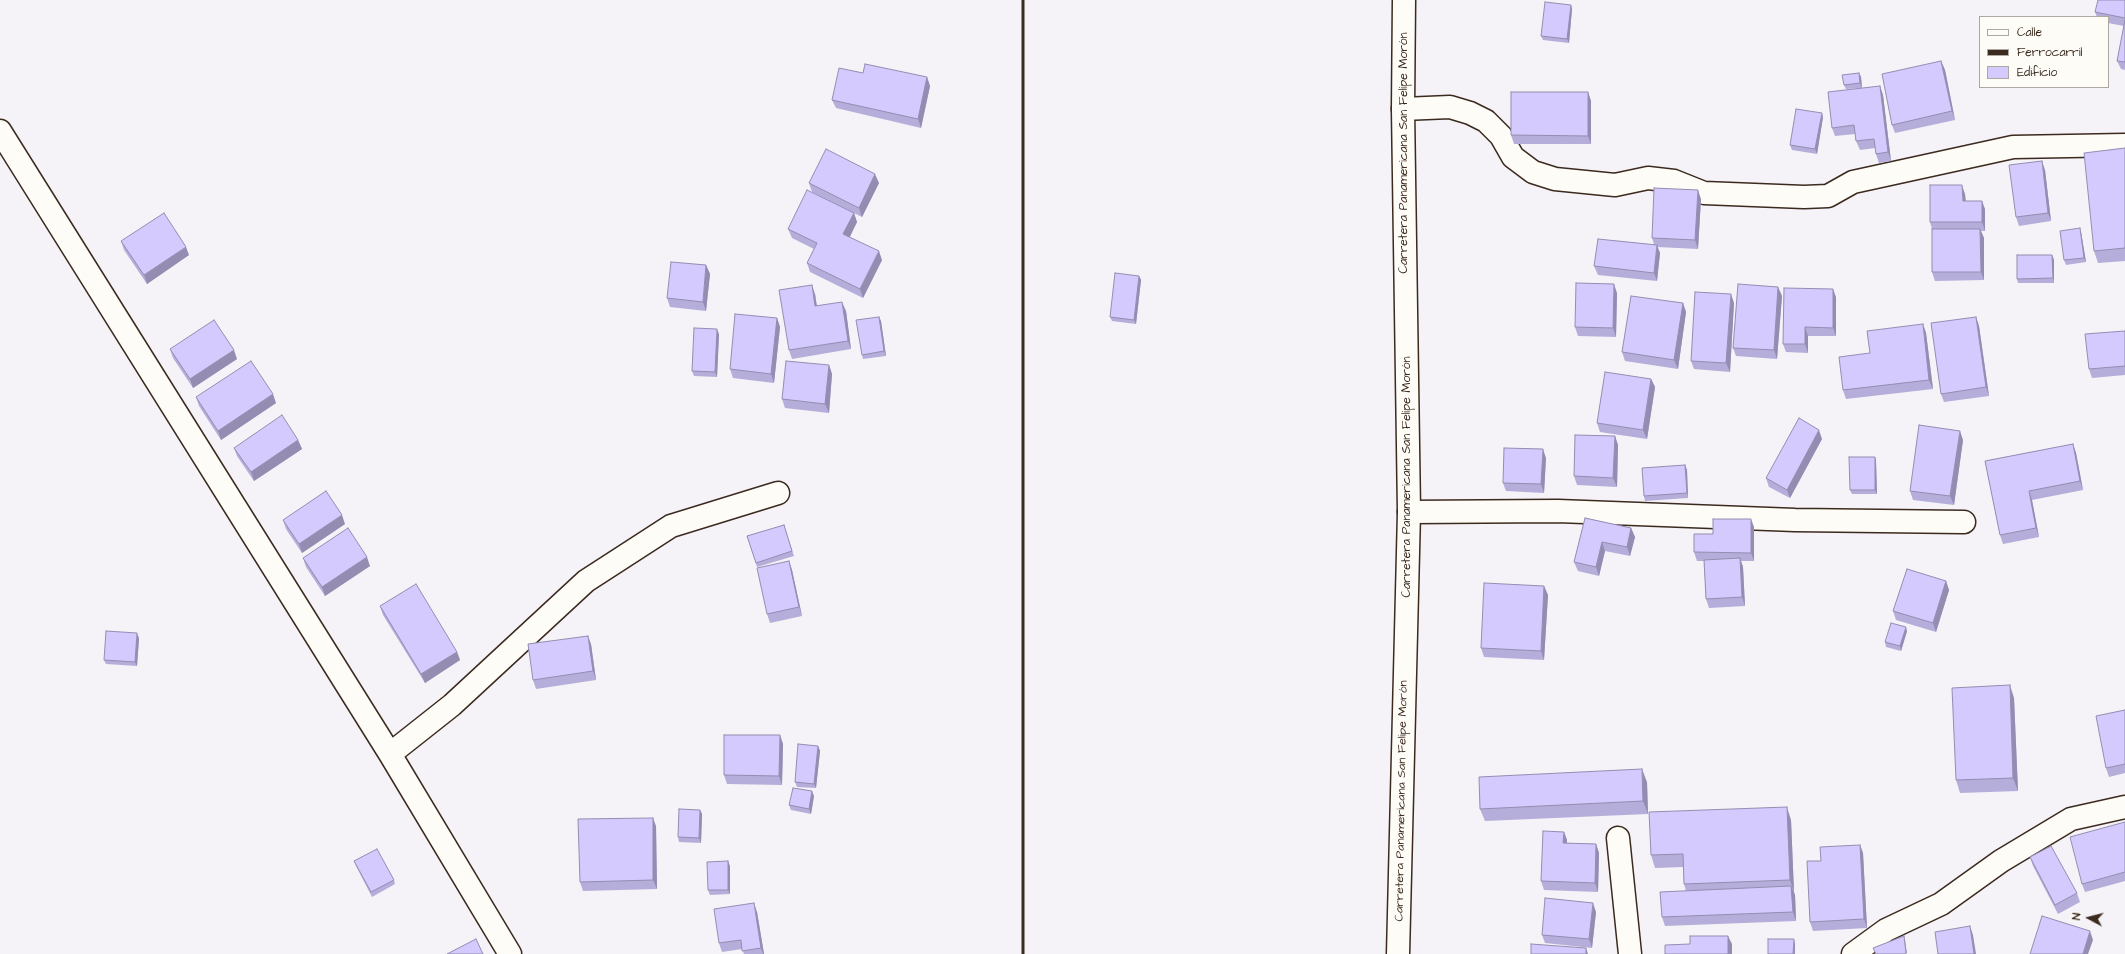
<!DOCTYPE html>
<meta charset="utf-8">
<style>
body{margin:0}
#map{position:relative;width:2125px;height:954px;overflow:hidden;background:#f5f2f8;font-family:"Architects Daughter",sans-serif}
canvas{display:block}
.legend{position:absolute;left:1979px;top:16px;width:130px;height:72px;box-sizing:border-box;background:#fdfcf7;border:1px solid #afa8a0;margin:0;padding:5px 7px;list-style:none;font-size:12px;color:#3b2a1e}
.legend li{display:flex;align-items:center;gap:8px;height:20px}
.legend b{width:20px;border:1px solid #afa8a0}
.north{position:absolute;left:2069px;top:898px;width:40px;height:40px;-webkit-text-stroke:3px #fdfcf7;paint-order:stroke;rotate:277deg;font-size:11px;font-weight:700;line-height:16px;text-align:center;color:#3b2a1e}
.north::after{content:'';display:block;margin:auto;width:14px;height:18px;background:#3b2a1e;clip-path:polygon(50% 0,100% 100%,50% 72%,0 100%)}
</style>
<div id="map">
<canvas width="2125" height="954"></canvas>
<ul class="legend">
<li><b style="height:5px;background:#fdfcf7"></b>Calle</li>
<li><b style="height:5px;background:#3b2a1e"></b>Ferrocarril</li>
<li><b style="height:11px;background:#d4cafd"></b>Edificio</li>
</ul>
<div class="north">N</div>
</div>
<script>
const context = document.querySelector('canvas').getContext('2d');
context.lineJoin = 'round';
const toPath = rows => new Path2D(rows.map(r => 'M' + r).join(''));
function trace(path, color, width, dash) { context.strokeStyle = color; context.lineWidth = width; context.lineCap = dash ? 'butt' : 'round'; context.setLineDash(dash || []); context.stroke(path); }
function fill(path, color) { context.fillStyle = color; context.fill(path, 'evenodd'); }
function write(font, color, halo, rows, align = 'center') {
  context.font = font + ' "Architects Daughter",sans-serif'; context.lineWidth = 3; context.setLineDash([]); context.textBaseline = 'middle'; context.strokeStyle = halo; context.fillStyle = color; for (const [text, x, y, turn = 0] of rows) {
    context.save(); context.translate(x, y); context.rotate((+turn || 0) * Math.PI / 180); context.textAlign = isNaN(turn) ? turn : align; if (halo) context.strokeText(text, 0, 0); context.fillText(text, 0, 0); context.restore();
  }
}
const minor = toPath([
 [1403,109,1450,107,1470,113,1486,121,1501,136,1513,157,1533,172,1555,179,1615,185,1648,178,1674,181,1704,193,1804,197,1828,196,1853,182,2013,147,2125,145],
 [0,131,390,754,510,954],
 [1409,512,1558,511,1795,520,1964,522],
 [390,754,452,705,586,581,671,526,778,493],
 [1618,838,1630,954],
 [1853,954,1886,930,1941,904,2001,861,2071,819,2125,807]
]);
const primary = toPath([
 [1398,954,1409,512,1403,109,1404,0]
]);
trace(minor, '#3b2a1e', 25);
trace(primary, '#3b2a1e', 25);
trace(minor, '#fdfcf7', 22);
trace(primary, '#fdfcf7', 22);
trace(toPath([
 [1023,954,1023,0]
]), '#3b2a1e', 3);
fill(toPath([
 [2125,0,2125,70,2121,69,2117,61,2124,26,2108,23,2108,17,2097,17,2095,12],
 [1571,5,1572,9,1569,43,1543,40,1541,36],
 [1941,61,1945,70,1955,120,1895,133,1892,125],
 [863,73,927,77,930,86,921,128,836,108,832,100],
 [1859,73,1861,77,1862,88,1846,89,1844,85],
 [1880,86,1883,95,1891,161,1879,163,1876,154,1875,148,1860,150,1856,141,1855,134,1835,136,1832,128],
 [1588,92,1591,101,1591,144,1514,144,1511,135],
 [1823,117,1817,154,1792,150,1790,145],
 [2125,148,2125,261,2098,263,2094,251],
 [2045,170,2051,221,2019,226,2016,217],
 [809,183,879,183,862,217,812,192],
 [1965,194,1966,201,1985,209,1985,231,1981,231,1984,238,1984,280,1935,281,1932,272,1932,229,1930,222],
 [1701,199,1698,249,1657,247,1660,253,1657,281,1598,275,1594,266,1654,244,1652,238],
 [854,213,857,222,849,237,882,260,863,298,810,272,807,263,814,249,792,238,788,229],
 [2081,232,2086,262,2066,265,2064,260],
 [121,241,189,255,147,284,124,250],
 [2052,255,2054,260,2054,283,2018,283,2017,279],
 [706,265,710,274,706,311,670,307,667,298],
 [1139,276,1141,280,1136,324,1112,321,1110,317],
 [1778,287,1782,296,1777,359,1736,356,1733,348],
 [1617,293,1616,337,1578,336,1575,327],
 [815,294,817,306,846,311,851,349,792,359,789,350],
 [1836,297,1836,336,1808,336,1808,353,1786,352,1783,344],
 [1683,303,1686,312,1678,369,1625,361,1622,352],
 [1734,303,1730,372,1694,369,1691,361],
 [879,317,881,321,886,356,863,359,862,355],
 [1976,317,1979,326,1989,396,1944,402,1941,394],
 [777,318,780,327,774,383,733,378,730,369],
 [1923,324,1926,333,1933,389,1846,399,1843,390,1870,353],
 [2125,331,2125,375,2092,378,2089,369],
 [719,334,717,377,694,376,692,371],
 [170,349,237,359,193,388,173,358],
 [829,365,832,374,829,413,785,408,782,399],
 [1651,379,1655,387,1647,439,1600,432,1597,423],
 [196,397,276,403,221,440,199,406],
 [1615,436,1618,445,1617,487,1577,485,1574,476],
 [1822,439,1790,498,1769,487,1766,478],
 [298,440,302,449,254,481,237,456,234,448],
 [1963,440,1954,505,1913,500,1910,491],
 [2073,444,2076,453,2083,490,2032,500,2039,537,2003,544,2000,535,1985,461],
 [1875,457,1876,461,1877,494,1852,494,1850,490],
 [1546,458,1544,493,1506,491,1503,483],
 [1685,465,1687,470,1688,498,1645,501,1644,496],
 [1585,518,1631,528,1635,537,1630,556,1605,551,1599,576,1578,571,1574,562],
 [283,520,345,524,302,553,286,529],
 [784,525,794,556,757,567,747,536],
 [1754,527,1754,561,1741,561,1743,567,1745,606,1709,608,1706,599,1704,561,1697,561,1694,552,1713,534],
 [303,558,370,566,325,596,306,567],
 [789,561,792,570,802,616,770,623,767,614],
 [1946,581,1949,590,1936,632,1896,620,1893,611],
 [1544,586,1548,595,1544,660,1484,657,1481,648],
 [380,606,457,652,460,660,425,683,383,615],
 [1907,631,1901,651,1886,647,1885,642],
 [139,638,137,666,106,664,104,660],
 [591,644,596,680,536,689,533,680],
 [2014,698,2018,791,1960,793,1956,780],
 [2125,710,2125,773,2109,777,2106,768],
 [780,735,783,744,782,785,727,784,724,775],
 [818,746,820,751,816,788,797,787,795,782],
 [1647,782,1648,814,1485,821,1480,809],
 [814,796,811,814,791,810,789,805],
 [700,810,702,814,701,843,679,842,678,837],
 [1791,820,1794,892,1795,895,1796,921,1665,926,1662,917,1686,891,1684,884,1683,867,1655,868,1651,855],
 [2125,822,2125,881,2085,892,2082,884],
 [656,826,657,889,583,891,580,882],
 [1564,832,1567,840,1567,843,1596,844,1599,853,1598,892,1544,890,1541,881],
 [1860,845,1863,853,1867,928,1813,931,1810,922,1821,861],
 [2030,857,2077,893,2080,902,2058,914,2033,866],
 [354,861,394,880,395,884,372,897,356,866],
 [730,866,730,894,710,895,708,890],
 [757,912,764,954,744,954,742,949,722,952,719,943],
 [1596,912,1592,948,1545,943,1542,935]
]), '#b6aeda');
fill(toPath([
 [1571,5,1572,9,1569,43,1567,39],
 [1941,61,1945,70,1955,120,1952,111],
 [1859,73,1861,77,1862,88,1860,83],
 [927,77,930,86,921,128,918,119],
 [1880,86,1883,95,1891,161,1888,152],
 [1588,92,1591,101,1591,144,1588,136],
 [1822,113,1823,117,1817,154,1815,149],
 [2042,161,2045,170,2051,221,2048,213],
 [875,174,879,183,862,217,859,208],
 [1962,185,1965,194,1966,209,1963,201],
 [1698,190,1701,199,1698,249,1695,240],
 [1982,201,1985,209,1985,231,1982,222],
 [854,213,857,222,847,243,843,234],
 [2080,228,2081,232,2086,262,2084,258],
 [1980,229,1984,238,1984,280,1981,272],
 [1657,245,1660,253,1657,281,1654,273],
 [186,247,189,255,147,284,144,275],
 [879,251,882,260,863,298,860,289],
 [2052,255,2054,260,2054,283,2053,278],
 [706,265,710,274,706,311,703,302],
 [1139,276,1141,280,1136,324,1134,320],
 [1614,284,1617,293,1616,337,1613,328],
 [812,285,815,294,818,315,815,306],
 [1778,287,1782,296,1777,359,1774,350],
 [1833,289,1836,297,1836,336,1833,328],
 [1731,294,1734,303,1730,372,1726,363],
 [842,302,846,311,851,349,848,341],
 [1683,303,1686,312,1678,369,1674,360],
 [879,317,881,321,886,356,884,351],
 [1976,317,1979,326,1989,396,1986,387],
 [777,318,780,327,774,383,771,374],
 [1923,324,1926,333,1933,389,1929,380],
 [1805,327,1808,336,1808,353,1805,344],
 [717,329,719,334,717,377,715,372],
 [234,350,237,359,193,388,190,379],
 [829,365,832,374,829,413,825,404],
 [1651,379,1655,387,1647,439,1643,430],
 [273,394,276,403,221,440,218,431],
 [1819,430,1822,439,1790,498,1787,490],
 [1960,431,1963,440,1954,505,1950,496],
 [1615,436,1618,445,1617,487,1613,478],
 [298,440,302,449,254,481,251,472],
 [2073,444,2076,453,2083,490,2080,481],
 [1543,449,1546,458,1544,493,1541,484],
 [1875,457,1876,461,1877,494,1875,490],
 [1685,465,1687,470,1688,498,1687,493],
 [2029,491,2032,500,2039,537,2036,528],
 [342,515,345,524,302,553,299,544],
 [1751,519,1754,527,1754,561,1751,553],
 [1631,528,1635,537,1630,556,1627,547],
 [1602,542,1605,551,1599,576,1596,567],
 [367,557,370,566,325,596,322,587],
 [1740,558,1743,567,1745,606,1742,597],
 [789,561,792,570,802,616,799,607],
 [1946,581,1949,590,1936,632,1933,623],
 [1544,586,1548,595,1544,660,1541,651],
 [1906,627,1907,631,1901,651,1900,646],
 [137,633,139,638,137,666,135,662],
 [588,636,591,644,596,680,593,671],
 [457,652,460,660,425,683,421,674],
 [2010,685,2014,698,2018,791,2013,778],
 [780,735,783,744,782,785,779,776],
 [818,746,820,751,816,788,814,784],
 [1642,769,1647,782,1648,814,1643,801],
 [812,791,814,796,811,814,809,809],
 [1787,807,1791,820,1794,892,1790,880],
 [700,810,702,814,701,843,699,838],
 [653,818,656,826,657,889,653,880],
 [1564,832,1567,840,1566,852,1563,843],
 [1596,844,1599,853,1598,892,1595,883],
 [1860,845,1863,853,1867,928,1864,919],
 [728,861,730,866,730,894,728,890],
 [1791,886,1795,895,1796,921,1793,912],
 [754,903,757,912,764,954,763,954,761,948],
 [1593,903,1596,912,1592,948,1589,939],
 [1970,926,1973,935,1976,954,1974,954],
 [2090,931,2093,940,2088,954,2083,954],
 [1728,936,1732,944,1732,954,1728,954],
 [1904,936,1905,940,1907,954,1906,953],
 [1794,939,1795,944,1795,954,1793,954],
 [1586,948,1588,954,1586,954]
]), '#948db1');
const building = toPath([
 [2098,0,2125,0,2125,18,2095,12,2098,0],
 [1545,2,1571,5,1567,39,1541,36,1545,2],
 [2125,20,2125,62,2117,61,2125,20],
 [1941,61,1952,111,1892,125,1882,74,1941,61],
 [865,64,927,77,918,119,832,100,839,68,863,73,865,64],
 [1859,73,1860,83,1844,85,1842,75,1859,73],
 [1880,86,1888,152,1876,154,1874,139,1856,141,1854,125,1832,128,1828,92,1880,86],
 [1511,92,1588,92,1588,136,1511,135,1511,92],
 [1796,109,1822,113,1815,149,1790,145,1796,109],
 [2125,148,2125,248,2094,251,2084,153,2125,148],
 [826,149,875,174,859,208,809,183,826,149],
 [2042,161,2048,213,2016,217,2009,165,2042,161],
 [1930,185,1962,185,1963,201,1982,201,1982,222,1930,222,1930,185],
 [1654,188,1698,190,1695,240,1652,238,1654,188],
 [807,190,854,213,843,234,879,251,860,289,807,263,817,243,788,229,807,190],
 [164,213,186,247,144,275,121,241,164,213],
 [2080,228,2084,258,2064,260,2060,231,2080,228],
 [1932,229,1980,229,1981,272,1932,272,1932,229],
 [1598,239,1657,245,1654,273,1594,266,1598,239],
 [2017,255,2052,255,2053,278,2017,279,2017,255],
 [671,262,706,265,703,302,667,298,671,262],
 [1115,273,1139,276,1134,320,1110,317,1115,273],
 [1576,283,1614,284,1613,328,1575,327,1576,283],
 [1738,284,1778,287,1774,350,1733,348,1738,284],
 [812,285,815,306,842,302,848,341,789,350,779,290,812,285],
 [1784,288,1833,289,1833,328,1805,327,1805,344,1783,344,1784,288],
 [1695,292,1731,294,1726,363,1691,361,1695,292],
 [1631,296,1683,303,1674,360,1622,352,1631,296],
 [735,314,777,318,771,374,730,369,735,314],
 [879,317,884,351,862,355,856,320,879,317],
 [1976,317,1986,387,1941,394,1931,323,1976,317],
 [214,320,234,350,190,379,170,349,214,320],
 [1923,324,1929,380,1843,390,1839,357,1870,353,1867,331,1923,324],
 [694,328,717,329,715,372,692,371,694,328],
 [2125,331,2125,366,2089,369,2085,334,2125,331],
 [251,361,273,394,218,431,196,397,251,361],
 [786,361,829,365,825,404,782,399,786,361],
 [1605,372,1651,379,1643,430,1597,423,1605,372],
 [282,415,298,440,251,472,234,448,282,415],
 [1799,418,1819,430,1787,490,1766,478,1799,418],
 [1919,425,1960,431,1950,496,1910,491,1919,425],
 [1575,435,1615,436,1613,478,1574,476,1575,435],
 [2073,444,2080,481,2029,491,2036,528,2000,535,1985,461,2073,444],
 [1504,448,1543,449,1541,484,1503,483,1504,448],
 [1849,457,1875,457,1875,490,1850,490,1849,457],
 [1685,465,1687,493,1644,496,1642,468,1685,465],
 [326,491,342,515,299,544,283,520,326,491],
 [1585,518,1631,528,1627,547,1602,542,1596,567,1574,562,1585,518],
 [1713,519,1751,519,1751,553,1694,552,1694,534,1713,534,1713,519],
 [784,525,792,551,756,563,747,536,784,525],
 [348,528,367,557,322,587,303,558,348,528],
 [1740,558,1742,597,1706,599,1704,560,1740,558],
 [789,561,799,607,767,614,757,568,789,561],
 [1907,569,1946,581,1933,623,1893,611,1907,569],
 [1484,583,1544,586,1541,651,1481,648,1484,583],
 [416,584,457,652,421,674,380,606,416,584],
 [1891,623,1906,627,1900,646,1885,642,1891,623],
 [106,631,137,633,135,662,104,660,106,631],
 [588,636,593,671,533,680,528,644,588,636],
 [2010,685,2013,778,1956,780,1952,688,2010,685],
 [2125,710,2125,764,2106,768,2096,716,2125,710],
 [724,735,780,735,779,776,724,775,724,735],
 [798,744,818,746,814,784,795,782,798,744],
 [1642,769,1643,801,1480,809,1479,777,1642,769],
 [793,788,812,791,809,809,789,805,793,788],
 [1787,807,1790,880,1684,884,1683,854,1651,855,1649,812,1787,807],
 [679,809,700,810,699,838,678,837,679,809],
 [653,818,653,880,580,882,578,819,653,818],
 [2125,822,2125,872,2082,884,2070,837,2125,822],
 [1543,831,1564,832,1563,843,1596,844,1595,883,1541,881,1543,831],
 [1860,845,1864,919,1810,922,1807,861,1821,861,1820,847,1860,845],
 [2051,846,2077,893,2055,905,2030,857,2051,846],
 [377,849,394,880,371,892,354,861,377,849],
 [728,861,728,890,708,890,707,862,728,861],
 [1791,886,1793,912,1662,917,1660,892,1791,886],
 [1545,898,1593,903,1589,939,1542,935,1545,898],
 [754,903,761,948,742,951,741,940,719,943,714,909,754,903],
 [2042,916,2090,931,2083,954,2030,954,2042,916],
 [1970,926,1974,954,1938,954,1935,932,1970,926],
 [1690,936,1728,936,1728,954,1665,954,1665,945,1690,944,1690,936],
 [1904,936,1906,953,1904,954,1876,954,1873,948,1904,936],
 [476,939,483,954,447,954,476,939],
 [1768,939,1794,939,1793,954,1768,954,1768,939],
 [1531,944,1586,948,1586,954,1531,954,1531,944]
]);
fill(building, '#d4cafd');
trace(building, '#948db1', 1);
write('12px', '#3b2a1e', '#fdfcf7', [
 ["Carretera Panamericana San Felipe Morón",1404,153,-90],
 ["Carretera Panamericana San Felipe Morón",1407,477,-90],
 ["Carretera Panamericana San Felipe Morón",1402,801,-89]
]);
</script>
